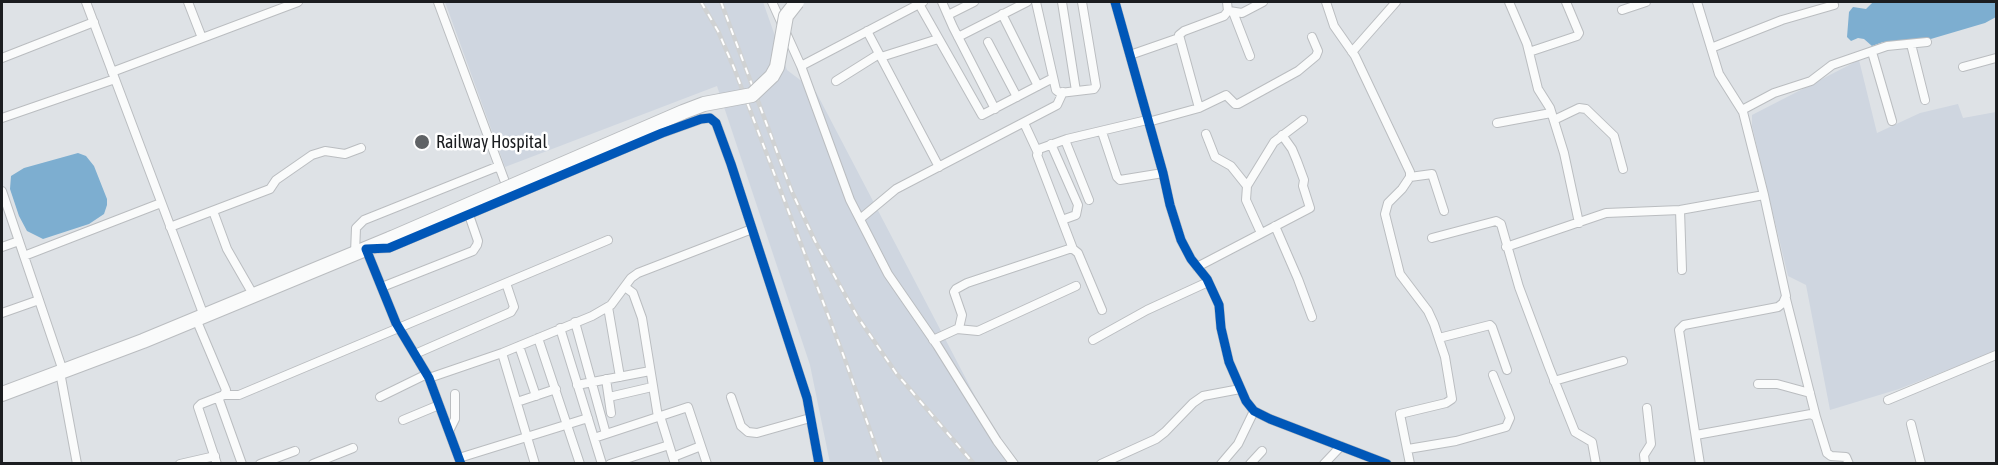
<!DOCTYPE html>
<style>
body{margin:0}
#map{position:relative;width:1998px;height:465px;overflow:hidden;background:#dee2e6;font-family:"Asap Condensed",sans-serif}
canvas{display:block}
.frame{position:absolute;inset:0;border:3px solid #1b1d20;pointer-events:none}
</style>
<div id="map">
<canvas width="1998" height="465"></canvas>
<div class="frame"></div>
</div>
<script>
const context = document.querySelector('canvas').getContext('2d');
context.lineJoin = 'round';
function fill(path, color) { context.fillStyle = color; context.fill(path, 'evenodd'); }
const toPath = rows => new Path2D(rows.map(r => 'M' + r).join(''));
function trace(path, color, width, dash) { context.strokeStyle = color; context.lineWidth = width; context.lineCap = dash ? 'butt' : 'round'; context.setLineDash(dash || []); context.stroke(path); }
function write(font, color, halo, rows, align = 'center') {
  context.font = font + ' "Asap Condensed",sans-serif'; context.lineWidth = 5; context.setLineDash([]); context.textBaseline = 'middle'; context.strokeStyle = halo; context.fillStyle = color; for (const [text, x, y, turn = 0] of rows) {
    context.save(); context.translate(x, y); context.rotate((+turn || 0) * Math.PI / 180); context.textAlign = isNaN(turn) ? turn : align; if (halo) context.strokeText(text, 0, 0); context.fillText(text, 0, 0); context.restore();
  }
}
fill(toPath([
 [445,2,763,2,787,70,816,92,1010,463,830,463,810,365,717,86,505,167],
 [1859,60,1877,133,1920,113,1958,104,1963,118,1996,112,1996,351,1899,389,1830,410,1806,285,1788,276,1752,126,1752,115]
]), '#cfd6e0');
fill(toPath([
 [1873,2,1996,2,1996,17,1985,23,1924,41,1883,42,1872,46,1864,39,1858,38,1851,41,1847,37,1849,12,1853,7,1866,9],
 [78,153,86,156,94,166,107,199,107,205,104,214,89,224,43,239,27,231,19,216,10,189,11,176,24,168]
]), '#7daed0');
const street = toPath([
 [86,2,204,316],
 [188,2,202,38],
 [438,2,508,190],
 [772,2,801,66,850,200,888,274,937,345,997,441,1014,464],
 [942,2,953,27,995,109],
 [1036,2,1056,90,1060,93,1094,89,1096,86,1082,2],
 [1062,2,1076,91],
 [1115,2,1163,173,1170,205,1181,240,1191,259,1207,279,1219,305,1221,328,1229,362,1246,401,1254,411,1270,419,1387,464],
 [1326,2,1334,26,1355,56,1410,172,1410,177,1402,189,1388,203,1385,214,1400,274,1428,311,1434,324,1445,357,1452,399,1446,403,1400,414,1410,464],
 [1509,2,1527,44,1538,89,1550,108,1564,153,1579,223],
 [1697,2,1719,74,1743,112,1764,195,1786,296,1783,303,1778,307,1684,325,1679,330,1700,464],
 [919,4,982,115,1053,78],
 [1622,10,1646,2],
 [1229,11,1242,13,1263,2],
 [1233,12,1250,56],
 [1002,14,1038,86],
 [948,15,974,2],
 [867,31,939,167],
 [958,37,1027,2],
 [988,42,1017,97],
 [1911,44,1925,100],
 [1711,48,1782,20,1834,5],
 [1352,52,1396,2],
 [1529,52,1577,36,1579,33,1566,2],
 [1872,52,1892,121],
 [1130,55,1179,38],
 [881,57,938,39],
 [2,58,94,22],
 [801,66,923,2],
 [1963,67,1996,58],
 [112,72,298,2],
 [836,81,879,54],
 [1199,108,1179,35,1184,31,1224,16,1228,11,1227,2],
 [1742,110,1774,93,1811,81,1832,65,1887,46,1927,42],
 [2,118,115,79],
 [1554,120,1579,108,1586,109,1614,136,1623,169],
 [1148,122,1199,108,1226,95,1235,104,1238,104,1298,71,1316,56,1318,51,1312,37],
 [1024,123,1038,153],
 [1497,123,1551,113],
 [1102,132,1117,177,1120,180,1163,173],
 [1206,134,1215,157,1231,166,1247,186],
 [1065,140,1089,200],
 [1051,144,1078,205,1076,215,1062,220],
 [1410,177,1432,174,1444,211],
 [2,191,63,371],
 [1680,210,1682,270],
 [213,211,227,249,254,296],
 [860,219,896,189,1057,105,1063,92],
 [1275,226,1298,279,1312,317],
 [170,227,270,189,276,180,312,155,325,151,345,154,361,148],
 [1261,233,1246,200,1247,186,1274,142,1303,120],
 [1432,238,1496,221,1501,224,1519,287,1549,367,1575,432,1592,442,1596,464],
 [2,247,19,241],
 [1506,247,1606,213,1680,210,1764,195],
 [1073,249,1037,155,1039,149,1067,139,1147,120],
 [355,253,356,228,364,220,499,166],
 [24,256,161,203],
 [1197,267,1310,208,1303,186,1304,180,1297,161,1292,149,1282,135],
 [382,287,473,251,477,245,478,241,469,215],
 [625,287,633,293,642,318,658,417],
 [1786,299,1816,417],
 [608,307,620,377],
 [2,313,39,300],
 [196,319,226,390,224,395,201,404,198,407,217,464],
 [575,322,606,434],
 [560,328,602,464],
 [959,328,962,315,954,292,956,289,967,283,1069,249,1073,249,1078,253,1102,310],
 [538,338,580,464],
 [1439,338,1490,325,1492,327,1507,370],
 [933,340,957,329,978,331,1076,286],
 [1093,340,1147,310,1208,282],
 [519,346,536,396],
 [502,353,535,464],
 [415,354,511,312,514,307,506,283],
 [60,372,77,464],
 [429,378,502,353,592,316,611,305,631,278,638,273,752,229],
 [606,379,611,413],
 [1554,381,1623,361],
 [1758,384,1777,384,1810,393],
 [577,385,650,371],
 [224,395,239,395,608,240],
 [218,397,242,464],
 [380,397,427,374],
 [609,397,652,387],
 [731,397,741,426,748,432,757,433,810,418],
 [1888,400,1996,355],
 [517,402,556,389],
 [660,416,675,464],
 [403,420,439,405],
 [1911,424,1921,464],
 [449,431,455,419,455,394],
 [1696,435,1811,414,1816,417,1827,453,1831,456,1846,457,1849,464],
 [594,438,688,407,707,464],
 [1408,449,1456,441,1506,427,1510,418,1493,375],
 [673,457,701,446],
 [459,458,588,418],
 [180,464,215,456],
 [260,464,295,451],
 [313,464,353,448],
 [461,464,429,378,396,323,366,249,389,248,662,133,701,119,710,118,716,123,731,164,807,398,819,464],
 [610,464,669,445],
 [1101,464,1156,439,1165,432,1193,403,1203,396,1240,389],
 [1221,464,1238,444,1254,411],
 [1250,464,1262,451],
 [1324,464,1341,446],
 [1645,464,1644,455,1651,444,1647,408]
]);
const highway = toPath([
 [2,394,143,341,392,238]
]);
trace(street, '#babdc0', 10);
trace(highway, '#babdc0', 16);
trace(street, '#fafbfb', 8);
trace(highway, '#fafbfb', 14);
const rail = toPath([
 [701,2,718,31,734,68,844,357,882,464],
 [721,2,792,192,815,241,857,316,896,373,974,464]
]);
trace(rail, '#d0d2d3', 4.5);
trace(rail, '#fff', 2, [7]);
const highwayBridge = toPath([
 [392,238,683,112,704,104,752,95,772,76,777,67,786,16,797,2]
]);
trace(highwayBridge, '#babdc0', 16, []);
trace(highwayBridge, '#fafbfb', 14);
trace(toPath([
 [1115,2,1163,173,1170,205,1181,240,1191,259,1207,279,1219,305,1221,328,1229,362,1246,401,1254,411,1270,419,1387,464],
 [461,464,429,378,396,323,366,249,389,248,662,133,701,119,710,118,716,123,731,164,807,398,819,464]
]), '#0057b8', 9);
for (const [x, y, r, color] of [
 [422,142,8,"#5f6265"]
]) { const dot = new Path2D(); dot.arc(x, y, r, 0, 2 * Math.PI); context.fillStyle = color; context.fill(dot); trace(dot, '#fff', 2); }
write('18px', '#1b1d20', '#fff', [
 ["Railway Hospital",436,142]
], 'left');
</script>
